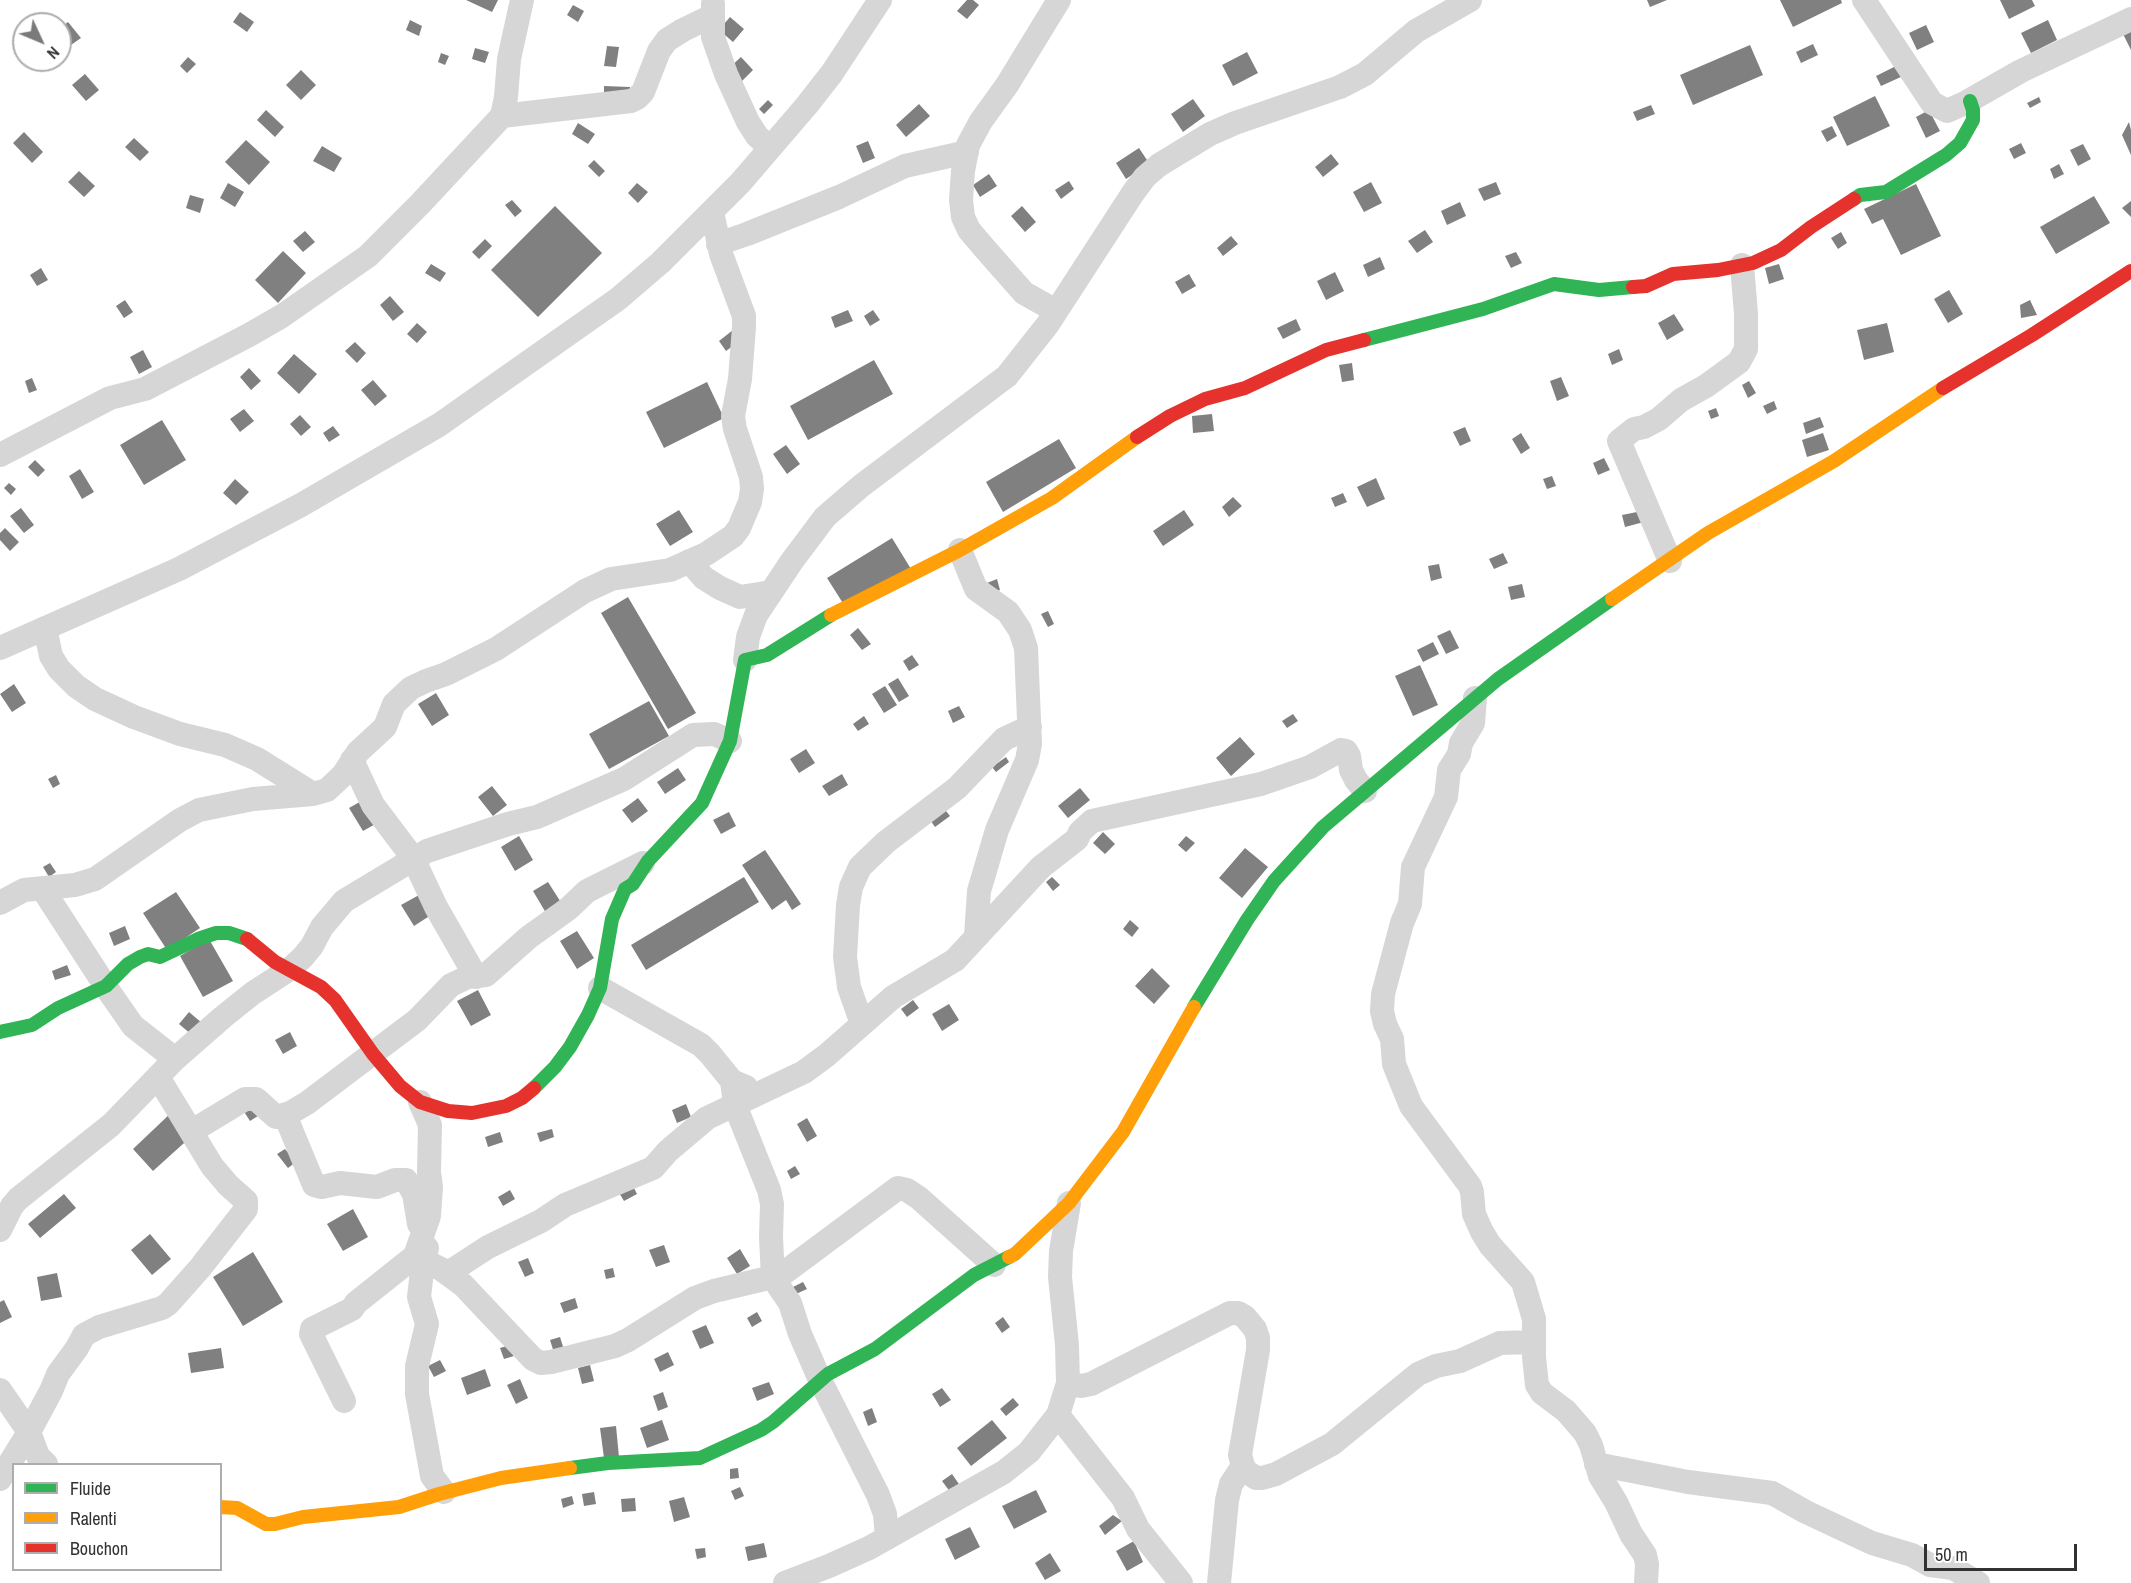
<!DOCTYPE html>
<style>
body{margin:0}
#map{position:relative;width:2131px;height:1583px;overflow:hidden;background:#fff;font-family:"Archivo Narrow",sans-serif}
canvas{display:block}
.legend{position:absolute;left:12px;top:1463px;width:210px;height:108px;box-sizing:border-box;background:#fff;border:2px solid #adadad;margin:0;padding:8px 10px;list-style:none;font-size:18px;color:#323232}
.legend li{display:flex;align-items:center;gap:12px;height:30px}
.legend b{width:30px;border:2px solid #adadad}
.north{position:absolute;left:12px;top:12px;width:60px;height:60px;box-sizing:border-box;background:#fff;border:2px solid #adadad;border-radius:50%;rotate:134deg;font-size:16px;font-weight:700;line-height:24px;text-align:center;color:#323232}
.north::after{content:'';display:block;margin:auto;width:21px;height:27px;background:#7a7a7a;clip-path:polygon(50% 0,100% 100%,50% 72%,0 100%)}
.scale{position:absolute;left:1924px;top:1544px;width:153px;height:27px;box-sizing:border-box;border:3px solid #323232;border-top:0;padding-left:8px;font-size:18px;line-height:21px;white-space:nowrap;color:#323232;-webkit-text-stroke:4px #fff;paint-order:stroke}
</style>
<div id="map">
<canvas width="2131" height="1583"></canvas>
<ul class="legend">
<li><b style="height:8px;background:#30b455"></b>Fluide</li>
<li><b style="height:8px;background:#ff9f0a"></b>Ralenti</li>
<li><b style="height:8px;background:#e5322d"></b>Bouchon</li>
</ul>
<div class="north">N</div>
<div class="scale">50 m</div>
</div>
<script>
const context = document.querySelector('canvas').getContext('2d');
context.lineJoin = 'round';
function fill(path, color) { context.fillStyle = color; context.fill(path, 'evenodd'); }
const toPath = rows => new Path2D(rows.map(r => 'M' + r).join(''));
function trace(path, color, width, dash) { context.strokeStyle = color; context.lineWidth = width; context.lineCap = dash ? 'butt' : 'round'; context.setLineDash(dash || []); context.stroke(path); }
fill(toPath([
 [466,0,498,0,492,12],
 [967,0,973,0,979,5,967,19,957,11],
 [1647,0,1667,0,1650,7],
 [1780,0,1841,0,1842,3,1793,27],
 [2000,0,2032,0,2035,6,2009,19],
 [573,5,584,11,578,22,567,15],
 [240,12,254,22,247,32,233,22],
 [730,17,744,29,733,42,719,30],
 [410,20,422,26,419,36,406,30],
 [2048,20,2057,40,2031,53,2021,33],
 [68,22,81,38,61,52,60,28],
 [1926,25,1934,42,1917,50,1909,33],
 [2131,25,2131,50,2121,30],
 [1813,44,1818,55,1801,63,1796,52],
 [1750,45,1763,75,1693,105,1680,75],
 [607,46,619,47,616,67,604,66],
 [475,48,489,52,485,63,472,59],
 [1247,52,1258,73,1233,86,1222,65],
 [441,53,449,56,445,65,438,62],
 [188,57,196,64,187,73,180,66],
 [741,57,753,70,742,81,729,68],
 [1898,65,1903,76,1881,86,1876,76],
 [301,70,316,85,301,100,286,85],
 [85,74,99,90,86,101,72,85],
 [604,86,630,87,630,98,604,98],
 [1875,96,1890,126,1847,146,1833,117],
 [2039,97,2041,102,2030,108,2027,103],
 [1193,99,1205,116,1183,132,1171,114],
 [768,100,773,105,764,114,759,109],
 [919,104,930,116,906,137,896,125],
 [1651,105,1655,114,1637,121,1633,112],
 [266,110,284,127,275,137,257,120],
 [1929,110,1940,131,1926,138,1916,117],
 [2129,122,2131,130,2131,155,2122,135],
 [578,123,595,134,588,144,572,134],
 [1832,126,1837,136,1827,142,1821,131],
 [24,132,43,152,32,163,13,143],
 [134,138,149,152,140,161,125,147],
 [246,140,270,162,249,185,225,162],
 [868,141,875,158,863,163,856,146],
 [2021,143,2026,153,2014,159,2009,149],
 [2083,144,2091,159,2078,166,2070,150],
 [322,146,342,158,334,172,313,161],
 [1139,148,1149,163,1126,179,1116,163],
 [1331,154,1339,164,1323,177,1315,167],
 [594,160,605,171,599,177,588,166],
 [2059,164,2064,174,2054,179,2050,169],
 [79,171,95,186,84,197,68,182],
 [989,174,997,186,980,197,973,185],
 [1069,181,1074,189,1061,199,1055,190],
 [1371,182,1382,203,1364,212,1353,192],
 [1496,182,1501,194,1484,201,1478,189],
 [228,183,244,192,235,207,220,198],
 [637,183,648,192,638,203,628,193],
 [1916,184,1941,236,1901,255,1883,219,1872,224,1864,209],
 [190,195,204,199,200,213,186,208],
 [2094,196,2110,223,2056,254,2040,227],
 [512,200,522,211,515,217,505,205],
 [2131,201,2131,217,2122,208],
 [1460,202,1466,216,1447,225,1441,211],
 [555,206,602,253,538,317,491,270],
 [1022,206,1036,222,1025,232,1011,216],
 [1425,230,1433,242,1417,253,1408,241],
 [305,231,315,242,303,252,293,241],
 [1841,232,1847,243,1838,249,1831,238],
 [1231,236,1238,244,1223,256,1217,248],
 [485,239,492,246,479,259,472,252],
 [283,251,306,273,278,303,255,280],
 [1516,252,1522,263,1511,268,1505,256],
 [1380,257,1385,269,1368,277,1363,265],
 [431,264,446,273,440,282,425,273],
 [1779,264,1784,279,1769,284,1765,268],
 [41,268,48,280,37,286,30,275],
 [1335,272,1344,291,1326,300,1317,281],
 [1189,274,1196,286,1182,294,1175,282],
 [1949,290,1963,314,1948,323,1934,299],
 [390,296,404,312,393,321,380,305],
 [125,300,133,312,124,318,116,306],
 [2030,300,2037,315,2021,318,2020,305],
 [848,310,853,321,835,328,831,317],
 [873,310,880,320,870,326,864,316],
 [1674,314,1684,330,1667,340,1658,323],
 [1296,319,1301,330,1283,339,1277,328],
 [417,323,427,332,417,343,407,334],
 [1887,323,1894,352,1864,360,1857,330],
 [733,330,741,340,726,351,719,341],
 [355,342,366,353,357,363,345,351],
 [1619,349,1623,360,1612,365,1608,354],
 [143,350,152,367,139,374,130,357],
 [294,354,317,374,299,394,277,373],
 [874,360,893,394,808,440,790,406],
 [1352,363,1354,380,1342,382,1339,365],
 [249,368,261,381,251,390,240,377],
 [1561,377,1569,396,1557,401,1550,381],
 [32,378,37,390,29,393,25,381],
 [373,380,387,396,375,406,361,390],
 [1749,381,1756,393,1748,398,1742,385],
 [707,382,724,418,664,448,646,412],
 [1774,401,1777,409,1767,414,1763,406],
 [1716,408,1719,416,1711,419,1708,411],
 [244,409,254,421,240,432,230,419],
 [1212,414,1214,431,1193,433,1192,416],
 [300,415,311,427,301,436,290,424],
 [1820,417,1824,427,1806,434,1803,423],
 [162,420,186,460,144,485,120,445],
 [333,426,340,435,329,442,323,433],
 [1465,427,1471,441,1460,446,1453,432],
 [1521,433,1530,448,1521,454,1512,439],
 [1823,433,1829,450,1807,457,1802,440],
 [1059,439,1076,468,1003,512,986,482],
 [786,445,800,464,787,474,773,454],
 [1604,458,1610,470,1598,475,1593,463],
 [35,460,45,470,38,477,28,467],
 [80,469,94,492,82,499,69,476],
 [1552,476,1556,486,1547,489,1543,479],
 [1376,478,1385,499,1367,507,1357,487],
 [235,479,249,492,236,505,223,493],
 [9,483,16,489,11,495,4,488],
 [1343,493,1347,502,1335,507,1331,498],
 [1233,497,1242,506,1229,517,1222,507],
 [21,508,34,525,24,533,10,516],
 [679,510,693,532,670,546,656,524],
 [1184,510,1194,525,1163,546,1153,531],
 [1642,511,1644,522,1625,527,1622,515],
 [5,528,19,542,10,551,0,540,0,533],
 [892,538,911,569,846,608,827,578],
 [1503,553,1508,563,1494,569,1489,559],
 [1439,564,1442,578,1431,581,1428,566],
 [997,579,1000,590,990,593,987,583],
 [1522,584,1525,597,1511,600,1508,587],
 [628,597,696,713,668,729,601,613],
 [1048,611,1054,624,1048,627,1041,614],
 [858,628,871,644,862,650,850,635],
 [1450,630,1459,648,1446,654,1437,636],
 [1433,642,1439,654,1423,662,1417,650],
 [912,655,919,665,909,671,903,661],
 [1420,665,1438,705,1413,716,1395,676],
 [898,678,909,696,899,702,888,684],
 [14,684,26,703,12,712,0,694],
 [885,686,897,705,884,713,872,694],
 [436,693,449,715,432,726,418,704],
 [649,701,669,736,609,769,589,734],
 [959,706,965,717,953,723,948,711],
 [1293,714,1298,721,1287,728,1282,721],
 [864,716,869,724,858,731,853,724],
 [1240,737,1255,754,1231,776,1216,758],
 [806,749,815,763,799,773,790,759],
 [1006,757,1009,762,996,772,992,767],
 [678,768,686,780,665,794,657,782],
 [842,774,848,785,829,796,822,786],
 [56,775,60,784,53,788,48,779],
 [492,786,507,805,493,816,478,797],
 [1080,788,1090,800,1068,818,1058,806],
 [638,798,648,811,632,823,622,810],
 [365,799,379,822,363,831,349,808],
 [942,806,950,816,935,827,928,817],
 [729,812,736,826,721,834,713,820],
 [1103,832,1115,844,1105,854,1093,843],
 [519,836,533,860,515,871,501,847],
 [1186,836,1195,843,1186,852,1178,845],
 [1245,848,1268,867,1242,898,1219,878],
 [765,850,801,904,792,910,786,900,772,910,742,865],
 [50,863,56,872,49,877,43,867],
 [744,877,759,902,646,970,631,945],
 [1052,877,1060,885,1053,891,1046,882],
 [548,882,562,904,546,913,533,891],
 [176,892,200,928,167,950,143,913],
 [419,895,431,915,414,926,401,905],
 [1130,920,1139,928,1132,937,1123,929],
 [125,926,130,939,114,946,109,933],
 [577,931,594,958,577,969,560,941],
 [209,939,233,981,203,997,180,956],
 [67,965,71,975,55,980,52,971],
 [1152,968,1170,986,1154,1004,1135,986],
 [478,990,491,1015,471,1026,457,1001],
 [913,1000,919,1008,907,1017,901,1009],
 [949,1004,959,1020,942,1031,932,1014],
 [189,1012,202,1023,192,1035,179,1024],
 [290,1032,297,1046,283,1054,275,1040],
 [686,1104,691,1117,677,1123,672,1110],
 [241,1107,261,1114,250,1121],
 [173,1111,194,1134,153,1171,133,1149],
 [807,1118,817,1136,807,1142,797,1124],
 [552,1129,554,1137,540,1142,537,1133],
 [500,1132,503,1142,488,1147,485,1137],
 [285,1149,296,1162,288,1168,277,1154],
 [795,1166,800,1174,791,1179,787,1171],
 [632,1184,637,1194,624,1201,618,1191],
 [510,1190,515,1199,503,1206,498,1197],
 [64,1194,76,1208,40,1238,28,1224],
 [353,1209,368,1237,343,1251,327,1224],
 [150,1234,171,1259,152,1275,131,1250],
 [664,1245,670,1262,656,1267,649,1250],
 [740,1249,750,1266,737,1274,727,1258],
 [253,1252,283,1302,243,1326,213,1277],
 [528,1258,534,1273,525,1277,518,1262],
 [613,1268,615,1277,606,1279,604,1270],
 [57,1273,62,1297,41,1301,37,1277],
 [803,1282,807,1289,796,1294,793,1287],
 [575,1298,578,1308,564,1313,560,1303],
 [4,1300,12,1317,0,1323,0,1302],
 [757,1312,762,1321,752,1327,747,1318],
 [1003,1317,1010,1327,1002,1333,995,1323],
 [706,1325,714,1343,700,1349,692,1331],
 [560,1337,566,1356,556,1359,550,1340],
 [510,1345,514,1356,504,1359,500,1348],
 [221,1348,224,1368,191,1373,188,1353],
 [668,1352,674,1365,660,1372,654,1359],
 [440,1360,446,1371,434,1377,428,1366],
 [590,1365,594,1381,582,1384,578,1368],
 [485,1369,491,1386,467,1395,461,1378],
 [520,1379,528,1398,516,1404,507,1385],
 [769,1382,774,1394,757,1401,752,1388],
 [942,1388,951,1400,940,1407,932,1394],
 [663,1392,668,1407,658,1411,653,1396],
 [1013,1398,1019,1405,1006,1416,1000,1409],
 [872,1408,877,1422,868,1426,863,1412],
 [662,1420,669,1440,647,1448,640,1428],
 [992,1420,1007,1438,971,1466,957,1448],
 [616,1426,619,1457,604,1458,600,1428],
 [738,1468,739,1478,730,1479,730,1469],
 [952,1474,961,1487,951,1493,942,1481],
 [740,1487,744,1496,735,1500,731,1491],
 [1036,1490,1047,1512,1014,1529,1002,1506],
 [594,1492,596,1504,584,1506,582,1494],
 [572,1496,574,1504,563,1508,561,1499],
 [684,1497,690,1517,674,1522,669,1501],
 [635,1498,636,1511,622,1512,621,1499],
 [1113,1515,1122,1521,1105,1535,1099,1526],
 [970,1527,980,1547,955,1560,945,1539],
 [1134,1541,1143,1562,1127,1571,1116,1551],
 [764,1543,767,1557,748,1561,745,1547],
 [705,1548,706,1557,697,1559,695,1549],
 [1050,1553,1061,1571,1045,1580,1035,1563]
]), '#808080');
trace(toPath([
 [1864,0,1932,103,1947,111,1965,103,2021,71,2131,19],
 [713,4,713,37,726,74,748,122,757,136,770,148],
 [502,116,631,101,637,98,643,92,659,51,667,40,683,30,712,16],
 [718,244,747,234,839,197,905,166,967,152],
 [1056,311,1024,293,986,250,969,230,963,217,961,200,963,171,968,145,981,121,1007,85,1059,0],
 [0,455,110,398,145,389,249,335,282,316,368,256,420,204,502,116,506,97,509,59,522,0],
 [960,550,976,589,1008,612,1020,630,1026,648,1030,744,1027,760,997,830,979,891,976,936],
 [689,561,704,578,720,588,740,597,771,592],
 [1670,561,1619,441,1634,429,1644,427,1659,419,1681,400,1706,386,1739,362,1746,349,1746,314,1742,265],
 [45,628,51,656,59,669,76,686,95,699,134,717,180,734,225,745,257,759,313,794],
 [0,648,179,569,301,505,439,425,618,299,660,263,741,182,807,105,832,73,880,0],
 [745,660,748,637,756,615,792,561,825,517,861,486,1007,376,1048,324,1133,193,1145,177,1159,165,1210,134,1235,123,1340,87,1365,74,1416,31,1470,0],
 [1475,698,1473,723,1461,743,1459,754,1449,770,1446,797,1413,867,1410,904,1402,923,1383,994,1382,1011,1385,1024,1392,1039,1394,1064,1411,1106,1470,1186,1472,1192,1474,1214,1482,1232,1490,1245,1523,1282,1534,1319,1534,1357,1537,1385,1542,1393,1566,1411,1585,1433,1591,1445,1600,1476,1616,1502,1631,1534,1645,1555,1647,1564,1646,1583],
 [352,760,373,805,413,858,436,907,476,977],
 [42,888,110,993,133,1026,175,1059],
 [0,903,24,890,75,885,95,879,180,820,199,810,253,799,313,794,327,790,343,775,358,752,385,727,394,704,411,688,426,681,446,674,496,649,585,591,611,579,670,570,706,554,733,536,739,528,750,502,752,489,751,477,735,429,733,416,740,379,744,327,744,316,721,254,712,212],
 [600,988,701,1045,710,1054,732,1081,746,1087],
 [862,1024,849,987,845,957,848,905,851,887,860,867,886,842,957,788,1004,739,1030,727],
 [732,1081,735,1105,769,1190,772,1204,771,1237,773,1278,790,1303,800,1334,820,1380,878,1495,885,1514,887,1538],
 [285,1115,314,1185,322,1187,340,1183,377,1187,395,1180,406,1180,414,1194,419,1224],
 [192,1131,245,1099,256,1099,276,1117,290,1113,307,1103,417,1020,451,985,468,977,486,975,529,937,568,909,587,891,643,863],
 [0,1230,12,1206,18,1199,111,1125,175,1059,223,1017,253,993,290,969,303,957,312,946,322,927,344,901,427,851,508,824,537,817,624,779,693,735,714,734,730,741],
 [427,1248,423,1262,419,1297,427,1324,417,1366,417,1394,432,1476,444,1492],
 [415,1256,441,1269,463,1285,533,1359,541,1363,551,1362,615,1346,628,1340,695,1298,714,1291,781,1275,898,1188,907,1190,919,1198,994,1265],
 [448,1273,488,1247,541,1221,565,1205,653,1168,668,1151,707,1118,804,1072,827,1055,893,997,955,960,1041,867,1077,839,1080,832,1092,821,1261,784,1310,767,1341,750,1346,751,1349,756,1351,770,1356,780,1365,791],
 [1068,1383,1081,1386,1091,1384,1230,1313,1238,1313,1245,1317,1255,1329,1258,1338,1258,1350,1240,1455,1243,1466,1246,1471,1256,1478,1262,1478,1276,1474,1332,1444,1418,1374,1436,1366,1460,1361,1500,1343,1534,1342],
 [0,1390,29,1432,38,1456,46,1464],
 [344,1401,311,1334,312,1329,352,1309,356,1303,415,1256,429,1216,431,1187,429,1172,430,1125,420,1102],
 [1058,1415,1123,1498,1138,1529,1181,1583],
 [1596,1464,1688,1482,1772,1493,1806,1512,1872,1543,1912,1555,1930,1565,1953,1568,1978,1583],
 [0,1479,29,1432,51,1391,58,1374,77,1348,84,1335,99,1327,162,1308,168,1304,200,1268,246,1209,246,1201,228,1185,212,1166,158,1077],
 [785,1583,829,1566,869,1548,1004,1472,1029,1452,1058,1415,1068,1383,1067,1345,1060,1277,1061,1251,1069,1203],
 [1219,1583,1227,1500,1231,1484,1243,1466]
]), '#d6d6d6', 24);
trace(toPath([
 [1854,199,1860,195,1886,192,1946,155,1960,143,1973,120,1973,110,1970,101],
 [1364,340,1483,309,1554,284,1599,290,1633,287],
 [1194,1007,1247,920,1274,881,1323,827,1498,679,1612,599],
 [0,1032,32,1025,58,1008,106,986,128,964,140,957,148,954,160,957,198,939,216,933,229,933,247,939],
 [534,1088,555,1067,570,1047,588,1015,600,988,612,919,625,889,633,884,648,861,702,803,730,741,745,660,767,655,831,615],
 [570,1468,608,1463,700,1458,761,1430,773,1422,828,1374,875,1349,974,1275,1009,1257]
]), '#30b455', 14);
trace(toPath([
 [1612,599,1708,533,1834,461,1943,388],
 [831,615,960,550,1052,498,1137,437],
 [1009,1257,1015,1254,1069,1203,1123,1132,1194,1007],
 [220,1507,237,1508,266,1524,275,1524,303,1517,399,1507,439,1494,501,1478,570,1468]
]), '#ff9f0a', 14);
trace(toPath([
 [1633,287,1646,286,1673,274,1718,270,1753,263,1781,250,1811,227,1854,199],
 [1943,388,2032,335,2131,271],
 [1137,437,1170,416,1205,399,1245,388,1326,350,1364,340],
 [247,939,275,962,321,987,335,1000,373,1054,400,1086,420,1102,448,1111,472,1113,506,1106,522,1098,534,1088]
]), '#e5322d', 14);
</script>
